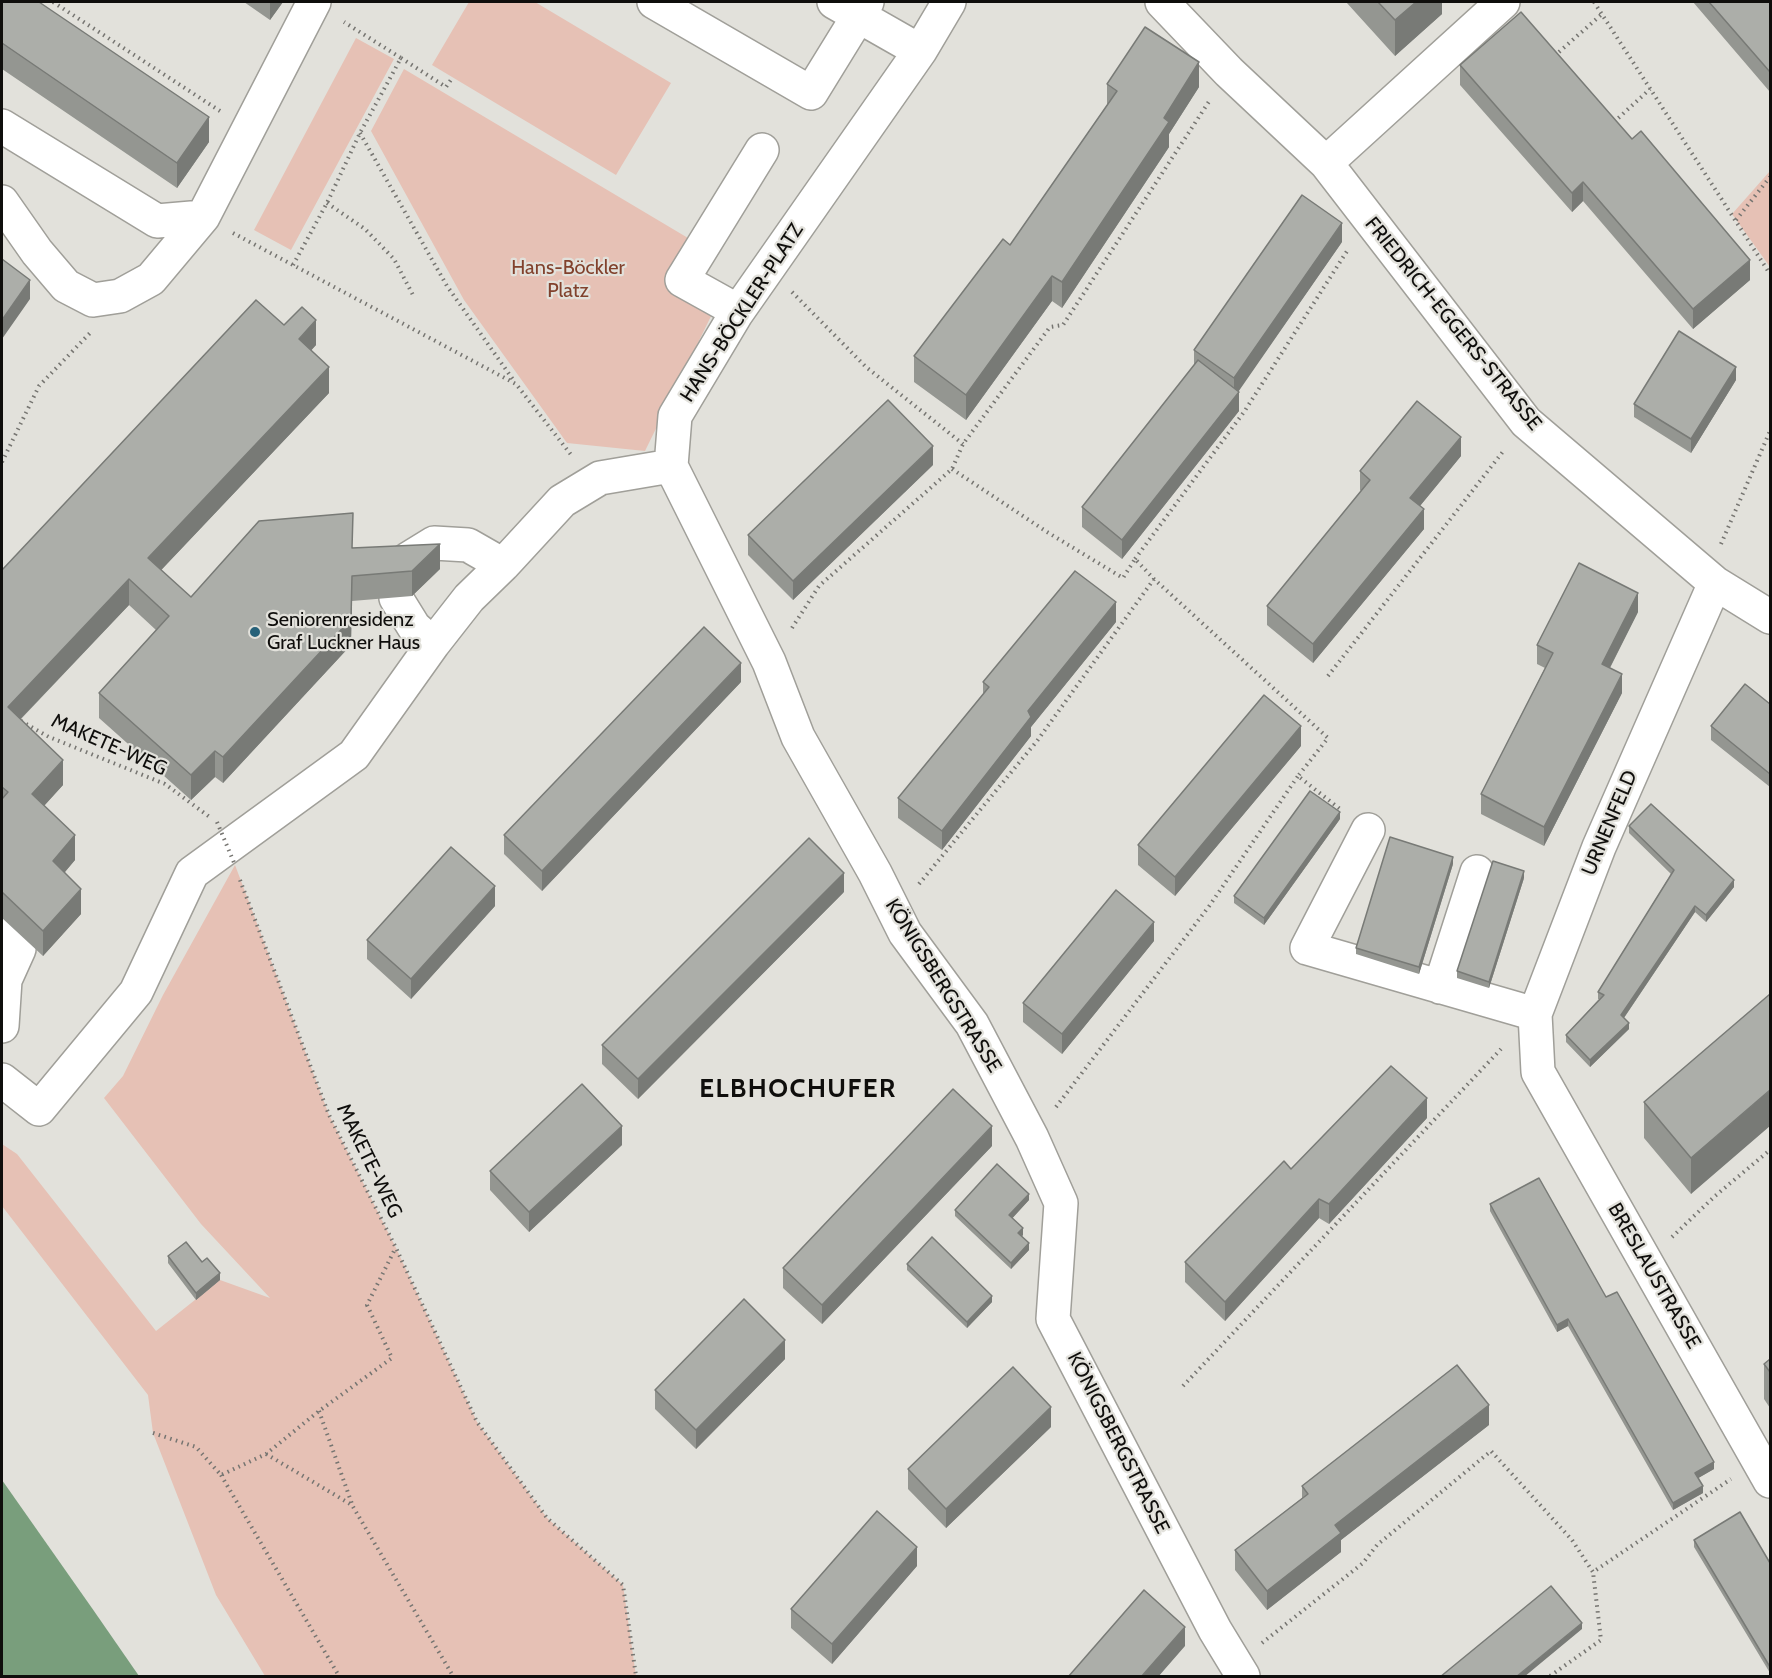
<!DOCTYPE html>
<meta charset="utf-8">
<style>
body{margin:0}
#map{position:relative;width:1772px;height:1678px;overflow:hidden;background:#e2e1db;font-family:Cabin,sans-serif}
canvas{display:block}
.frame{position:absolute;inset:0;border:3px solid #0f0e0c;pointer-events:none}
</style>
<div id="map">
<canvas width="1772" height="1678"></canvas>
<div class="frame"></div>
</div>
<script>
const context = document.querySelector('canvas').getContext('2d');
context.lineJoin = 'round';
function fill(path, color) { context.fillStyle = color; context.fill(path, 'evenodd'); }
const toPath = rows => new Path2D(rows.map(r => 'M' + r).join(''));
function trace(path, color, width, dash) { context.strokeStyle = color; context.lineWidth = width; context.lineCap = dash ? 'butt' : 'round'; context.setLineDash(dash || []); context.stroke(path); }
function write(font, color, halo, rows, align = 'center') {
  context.font = font + ' Cabin,sans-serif'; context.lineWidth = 4.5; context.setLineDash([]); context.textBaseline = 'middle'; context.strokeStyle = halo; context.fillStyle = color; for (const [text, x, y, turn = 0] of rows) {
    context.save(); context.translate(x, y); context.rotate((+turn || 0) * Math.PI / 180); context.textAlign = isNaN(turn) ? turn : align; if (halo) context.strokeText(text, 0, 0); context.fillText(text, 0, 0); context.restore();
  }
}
fill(toPath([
 [469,2,535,2,671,83,616,175,432,65],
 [356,38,394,59,291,250,254,230],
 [404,69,688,238,665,283,715,308,645,451,567,443,464,300,371,131],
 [1770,171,1770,267,1732,214],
 [235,865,329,1115,396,1248,477,1422,547,1518,623,1585,636,1676,265,1676,216,1595,153,1433,148,1395,2,1206,2,1144,17,1154,156,1331,220,1280,270,1298,201,1224,104,1098,123,1076,163,995]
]), '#e6c1b5');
fill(toPath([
 [2,1480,94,1611,139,1676,2,1676]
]), '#799e7c');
const minor = toPath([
 [654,2,811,93,867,2],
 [834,2,920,51],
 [1162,2,1229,72,1326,163,1526,422,1715,583,1770,617],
 [2,126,157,221,203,217],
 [1326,163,1503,2],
 [2,202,37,252,66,286,93,300,120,296,151,279,203,217,314,2],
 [736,314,727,305,682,280,762,150],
 [671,466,769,662,798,737,875,873,905,933,972,1024,1032,1138,1061,1203,1053,1319,1215,1630,1243,1676],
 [671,466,675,416,736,314,920,51,949,2],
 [400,571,408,559,434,543,468,545,503,565],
 [1715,583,1599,847,1535,1014,1538,1072,1770,1481],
 [396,598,414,627,433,644],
 [1368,830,1307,948,1535,1014],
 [2,933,19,949,5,980,2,1026],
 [1440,987,1477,872],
 [2,1080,39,1109,136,992,192,873,354,755,433,644,469,598,503,565,562,501,600,478,671,466]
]);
trace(minor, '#a09f99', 36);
trace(toPath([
 [53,2,220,111],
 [1594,2,1770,274],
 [1559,52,1602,14],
 [401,58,446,87,453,77],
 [1614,122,1650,89],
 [360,133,447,286,514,381],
 [327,203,365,229,394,259,413,295],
 [1736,220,1770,177],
 [233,233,516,384,572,456],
 [293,265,327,203,360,133,401,58,344,22],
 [792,292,866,367,963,444],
 [2,462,39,386,90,333],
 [952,469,1047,532,1123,578,1135,559,1154,579,1328,738,1298,776,1340,809],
 [1721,544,1770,431],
 [1135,559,1244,412,1349,248],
 [792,628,819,586,952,469,963,444,1050,327,1063,325,1210,100],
 [1328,676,1505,449],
 [21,721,49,737,165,784,211,818],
 [240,880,329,1115,396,1248,477,1422,547,1518,623,1585,636,1676],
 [919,884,1037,741,1154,579],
 [1056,1107,1210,905,1298,776],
 [1672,1237,1715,1196,1770,1150],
 [1183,1386,1501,1049],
 [319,1411,352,1504],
 [153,1433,196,1447,221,1475,266,1454,319,1411,392,1358,367,1305,395,1249],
 [266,1454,352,1505,453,1676],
 [221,1475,339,1676],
 [1262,1643,1363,1563,1377,1545,1491,1451,1572,1540,1593,1572,1731,1479],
 [1550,1676,1601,1640,1593,1572]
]), '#767571', 4, [1.5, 4.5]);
trace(minor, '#fff', 33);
trace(toPath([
 [217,822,235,865]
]), '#767571', 4, [1.5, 4.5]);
fill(toPath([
 [2,2,209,142,177,188,2,69],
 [244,2,283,2,270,20],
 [1346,2,1442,2,1442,14,1395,56],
 [1693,2,1770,2,1770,92],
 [1460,65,1750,280,1693,329,1583,201,1572,212,1460,85],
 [1107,84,1199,87,1169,134,1169,147,1062,308,1052,301,966,420,914,382,914,356,1010,245,1107,105],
 [1342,242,1238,391,1239,411,1122,559,1082,527,1082,507,1194,365,1194,350],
 [284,325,316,345,311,350,329,393,161,570,191,597,353,548,440,569,412,596,352,601,351,645,223,783,215,777,191,800,99,718,99,693,156,630,129,605,21,719,63,785,44,806,75,860,65,872,81,914,43,956,2,918,2,570],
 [1736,380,1691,453,1634,417,1634,404],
 [1461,456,1420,506,1424,529,1313,663,1267,625,1267,606,1361,491,1360,490,1360,471],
 [933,465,793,600,748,555,748,535],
 [1638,612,1610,668,1622,693,1544,846,1481,814,1481,794,1545,668,1537,664,1537,645],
 [1116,622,1031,727,1031,736,942,850,898,818,898,798,983,694,983,682],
 [741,682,542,891,504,854,504,835],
 [1770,704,1770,787,1711,740,1711,726],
 [1301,746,1175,896,1138,865,1138,845],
 [1340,819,1264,925,1234,903,1234,896],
 [1629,826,1734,887,1706,922,1695,912,1624,1018,1629,1029,1590,1067,1566,1042,1566,1035,1599,999,1598,999,1598,992,1671,874,1629,833],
 [1453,864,1419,974,1356,954,1356,948],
 [1524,878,1489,988,1457,978,1457,971],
 [844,892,638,1099,602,1064,602,1045],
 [495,906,411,999,367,959,367,940],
 [1154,941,1062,1054,1023,1022,1023,1003],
 [1770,994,1691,1194,1644,1138,1644,1102],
 [1427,1118,1329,1224,1319,1218,1225,1321,1185,1282,1185,1262,1291,1169],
 [622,1145,529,1232,490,1190,490,1171],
 [992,1146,822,1324,783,1288,783,1268],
 [1029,1200,1012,1218,1023,1235,1022,1236,1029,1250,1011,1269,955,1216,955,1210],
 [1490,1204,1606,1297,1714,1469,1698,1478,1703,1493,1673,1510,1568,1326,1557,1332,1490,1211],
 [168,1256,202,1262,220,1280,196,1300,168,1263],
 [907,1264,992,1302,967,1328,907,1270],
 [785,1359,696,1449,655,1409,655,1390],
 [1770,1359,1770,1408,1764,1399,1764,1364],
 [1489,1425,1341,1540,1341,1552,1267,1610,1235,1570,1235,1550,1302,1498,1302,1486],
 [1051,1427,946,1528,908,1489,908,1469],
 [1694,1540,1770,1563,1770,1673,1694,1547],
 [917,1566,832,1664,791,1628,791,1609]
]), '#949691');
fill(toPath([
 [270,2,283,2,270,20],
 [1416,2,1442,2,1442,14,1395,56,1395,20],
 [1199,62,1199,87,1169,134,1169,147,1062,308,1062,282,1164,118],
 [209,117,209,142,177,188,177,163],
 [1583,182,1583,201,1572,212,1572,193],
 [1342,223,1342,242,1234,398,1234,378],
 [1750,260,1750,280,1693,329,1693,309],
 [1052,276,1052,301,966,420,966,395],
 [30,280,30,299,2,339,2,320],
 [316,320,316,345,299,364,299,339],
 [329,367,329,393,148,584,148,558],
 [1736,367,1736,380,1691,453,1691,439],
 [1239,392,1239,411,1122,559,1122,540],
 [1461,437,1461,456,1410,518,1410,498],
 [933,446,933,465,793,600,793,581],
 [1424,509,1424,529,1313,663,1313,644],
 [440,544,440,569,412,596,412,571],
 [352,576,351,645,223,783,223,757],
 [129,579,129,605,8,732,8,707],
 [1638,593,1638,612,1602,683,1602,664],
 [1116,602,1116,622,1031,727,1031,736,942,850,942,831,1028,711],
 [741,663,741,682,542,891,542,871],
 [1622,674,1622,693,1544,846,1544,827],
 [1301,726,1301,746,1175,896,1175,877],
 [215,751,215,777,191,800,191,775],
 [63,760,63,785,32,819,32,794],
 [1340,812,1340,819,1264,925,1264,918],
 [75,835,75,860,53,886,53,861],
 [1453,857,1453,864,1419,974,1419,967],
 [1524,871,1524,878,1489,988,1489,982],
 [844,873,844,892,638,1099,638,1079],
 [1734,880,1734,887,1706,922,1706,915],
 [495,886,495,906,411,999,411,979],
 [81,889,81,914,43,956,43,931],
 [1695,906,1695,912,1621,1022,1621,1015],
 [1154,922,1154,941,1062,1054,1062,1034],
 [1629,1023,1629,1029,1590,1067,1590,1060],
 [1770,1090,1770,1126,1691,1194,1691,1158],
 [1427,1098,1427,1118,1329,1224,1329,1204],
 [622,1126,622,1145,529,1232,529,1212],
 [992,1126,992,1146,822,1324,822,1305],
 [1029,1194,1029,1200,1009,1222,1009,1215],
 [1319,1199,1319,1218,1225,1321,1225,1302],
 [1023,1228,1023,1235,1018,1240,1018,1233],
 [1029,1243,1029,1250,1011,1269,1011,1263],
 [220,1273,220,1280,196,1300,196,1293],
 [992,1296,992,1302,967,1328,967,1322],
 [1568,1319,1568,1326,1557,1332,1557,1325],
 [785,1340,785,1359,696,1449,696,1430],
 [1489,1405,1489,1425,1341,1540,1341,1552,1267,1610,1267,1591,1335,1525],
 [1051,1407,1051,1427,946,1528,946,1509],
 [1714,1462,1714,1469,1695,1480,1695,1473],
 [1703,1486,1703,1493,1673,1510,1673,1503],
 [917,1547,917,1566,832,1664,832,1644],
 [1582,1623,1582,1629,1524,1677,1516,1677],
 [1185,1627,1185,1646,1158,1677,1141,1677]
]), '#787a76');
const building = toPath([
 [2,2,39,2,209,117,177,163,2,43,2,2],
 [1378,2,1416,2,1395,20,1378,2],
 [1709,2,1770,2,1770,72,1709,2],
 [1521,12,1632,139,1641,131,1750,260,1693,309,1583,182,1572,193,1460,65,1521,12],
 [1145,27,1199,62,1164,118,1169,122,1062,282,1052,276,966,395,914,356,1003,239,1010,245,1117,91,1107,84,1145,27],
 [1302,195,1342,223,1234,378,1194,350,1302,195],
 [2,259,30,280,2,320,2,259],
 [256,300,284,325,302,307,316,320,299,339,329,367,148,558,191,597,259,521,353,513,352,548,440,544,412,571,352,576,351,619,223,757,215,751,191,775,99,693,169,616,129,579,8,707,63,760,32,794,75,835,53,861,81,889,43,931,2,892,2,799,8,792,2,787,2,570,256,300],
 [1679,331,1736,367,1691,439,1634,404,1679,331],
 [1198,360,1239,392,1122,540,1082,507,1198,360],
 [888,400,933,446,793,581,748,535,888,400],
 [1417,401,1461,437,1410,498,1424,509,1313,644,1267,606,1370,480,1360,471,1417,401],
 [1579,563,1638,593,1602,664,1622,674,1544,827,1481,794,1553,653,1537,645,1579,563],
 [1075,571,1116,602,1028,711,1031,717,942,831,898,798,989,687,983,682,1075,571],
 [704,627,741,663,542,871,504,835,704,627],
 [1745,684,1770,704,1770,774,1711,726,1745,684],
 [1264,695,1301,726,1175,877,1138,845,1264,695],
 [1310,791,1340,812,1264,918,1234,896,1310,791],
 [1651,804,1734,880,1706,915,1695,906,1621,1015,1629,1023,1590,1060,1566,1035,1604,995,1598,992,1674,870,1629,826,1651,804],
 [1390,837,1453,857,1419,967,1356,948,1390,837],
 [809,838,844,873,638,1079,602,1045,809,838],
 [451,847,495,886,411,979,367,940,451,847],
 [1493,861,1524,871,1489,982,1457,971,1493,861],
 [1116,890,1154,922,1062,1034,1023,1003,1116,890],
 [1770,994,1770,1090,1691,1158,1644,1102,1770,994],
 [1391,1066,1427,1098,1329,1204,1319,1199,1225,1302,1185,1262,1284,1161,1291,1169,1391,1066],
 [582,1084,622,1126,529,1212,490,1171,582,1084],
 [953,1089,992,1126,822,1305,783,1268,953,1089],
 [997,1164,1029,1194,1009,1215,1023,1228,1018,1233,1029,1243,1011,1263,955,1210,997,1164],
 [1539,1178,1606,1297,1617,1292,1714,1462,1695,1473,1703,1486,1673,1503,1568,1319,1557,1325,1490,1204,1539,1178],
 [932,1237,992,1296,967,1322,907,1264,932,1237],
 [186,1242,202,1262,207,1258,220,1273,196,1293,168,1256,186,1242],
 [744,1299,785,1340,696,1430,655,1390,744,1299],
 [1770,1359,1770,1372,1764,1364,1770,1359],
 [1457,1365,1489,1405,1335,1525,1341,1533,1267,1591,1235,1550,1308,1494,1302,1486,1457,1365],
 [1013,1367,1051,1407,946,1509,908,1469,1013,1367],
 [877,1511,917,1547,832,1644,791,1609,877,1511],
 [1740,1512,1770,1563,1770,1667,1694,1540,1740,1512],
 [1551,1586,1582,1623,1516,1677,1440,1677,1551,1586],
 [1144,1590,1185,1627,1141,1677,1068,1677,1144,1590]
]);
fill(building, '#acaea9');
trace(building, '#787a76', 1.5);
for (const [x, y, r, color] of [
 [255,632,6,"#266179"]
]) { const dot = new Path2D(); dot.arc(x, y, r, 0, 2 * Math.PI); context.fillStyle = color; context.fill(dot); trace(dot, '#e2e1db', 2); }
write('20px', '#81412c', '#e2e1db', [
 ["Hans-Böckler",568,268],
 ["Platz",568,291]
]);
write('20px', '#0f0e0c', '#e2e1db', [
 ["HANS-BÖCKLER-PLATZ",742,313,-57],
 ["FRIEDRICH-EGGERS-STRASSE",1453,324,51],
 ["MAKETE-WEG",109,745,24],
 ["URNENFELD",1610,823,-67],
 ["KÖNIGSBERGSTRASSE",943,986,58],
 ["MAKETE-WEG",369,1161,64],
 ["BRESLAUSTRASSE",1654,1276,60],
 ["KÖNIGSBERGSTRASSE",1118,1443,63]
]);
write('20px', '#0f0e0c', '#e2e1db', [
 ["Seniorenresidenz",267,620],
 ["Graf Luckner Haus",267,643]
], 'left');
context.letterSpacing = '1.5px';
write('bold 26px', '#0f0e0c', '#e2e1db', [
 ["ELBHOCHUFER",798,1089]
]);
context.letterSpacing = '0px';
</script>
